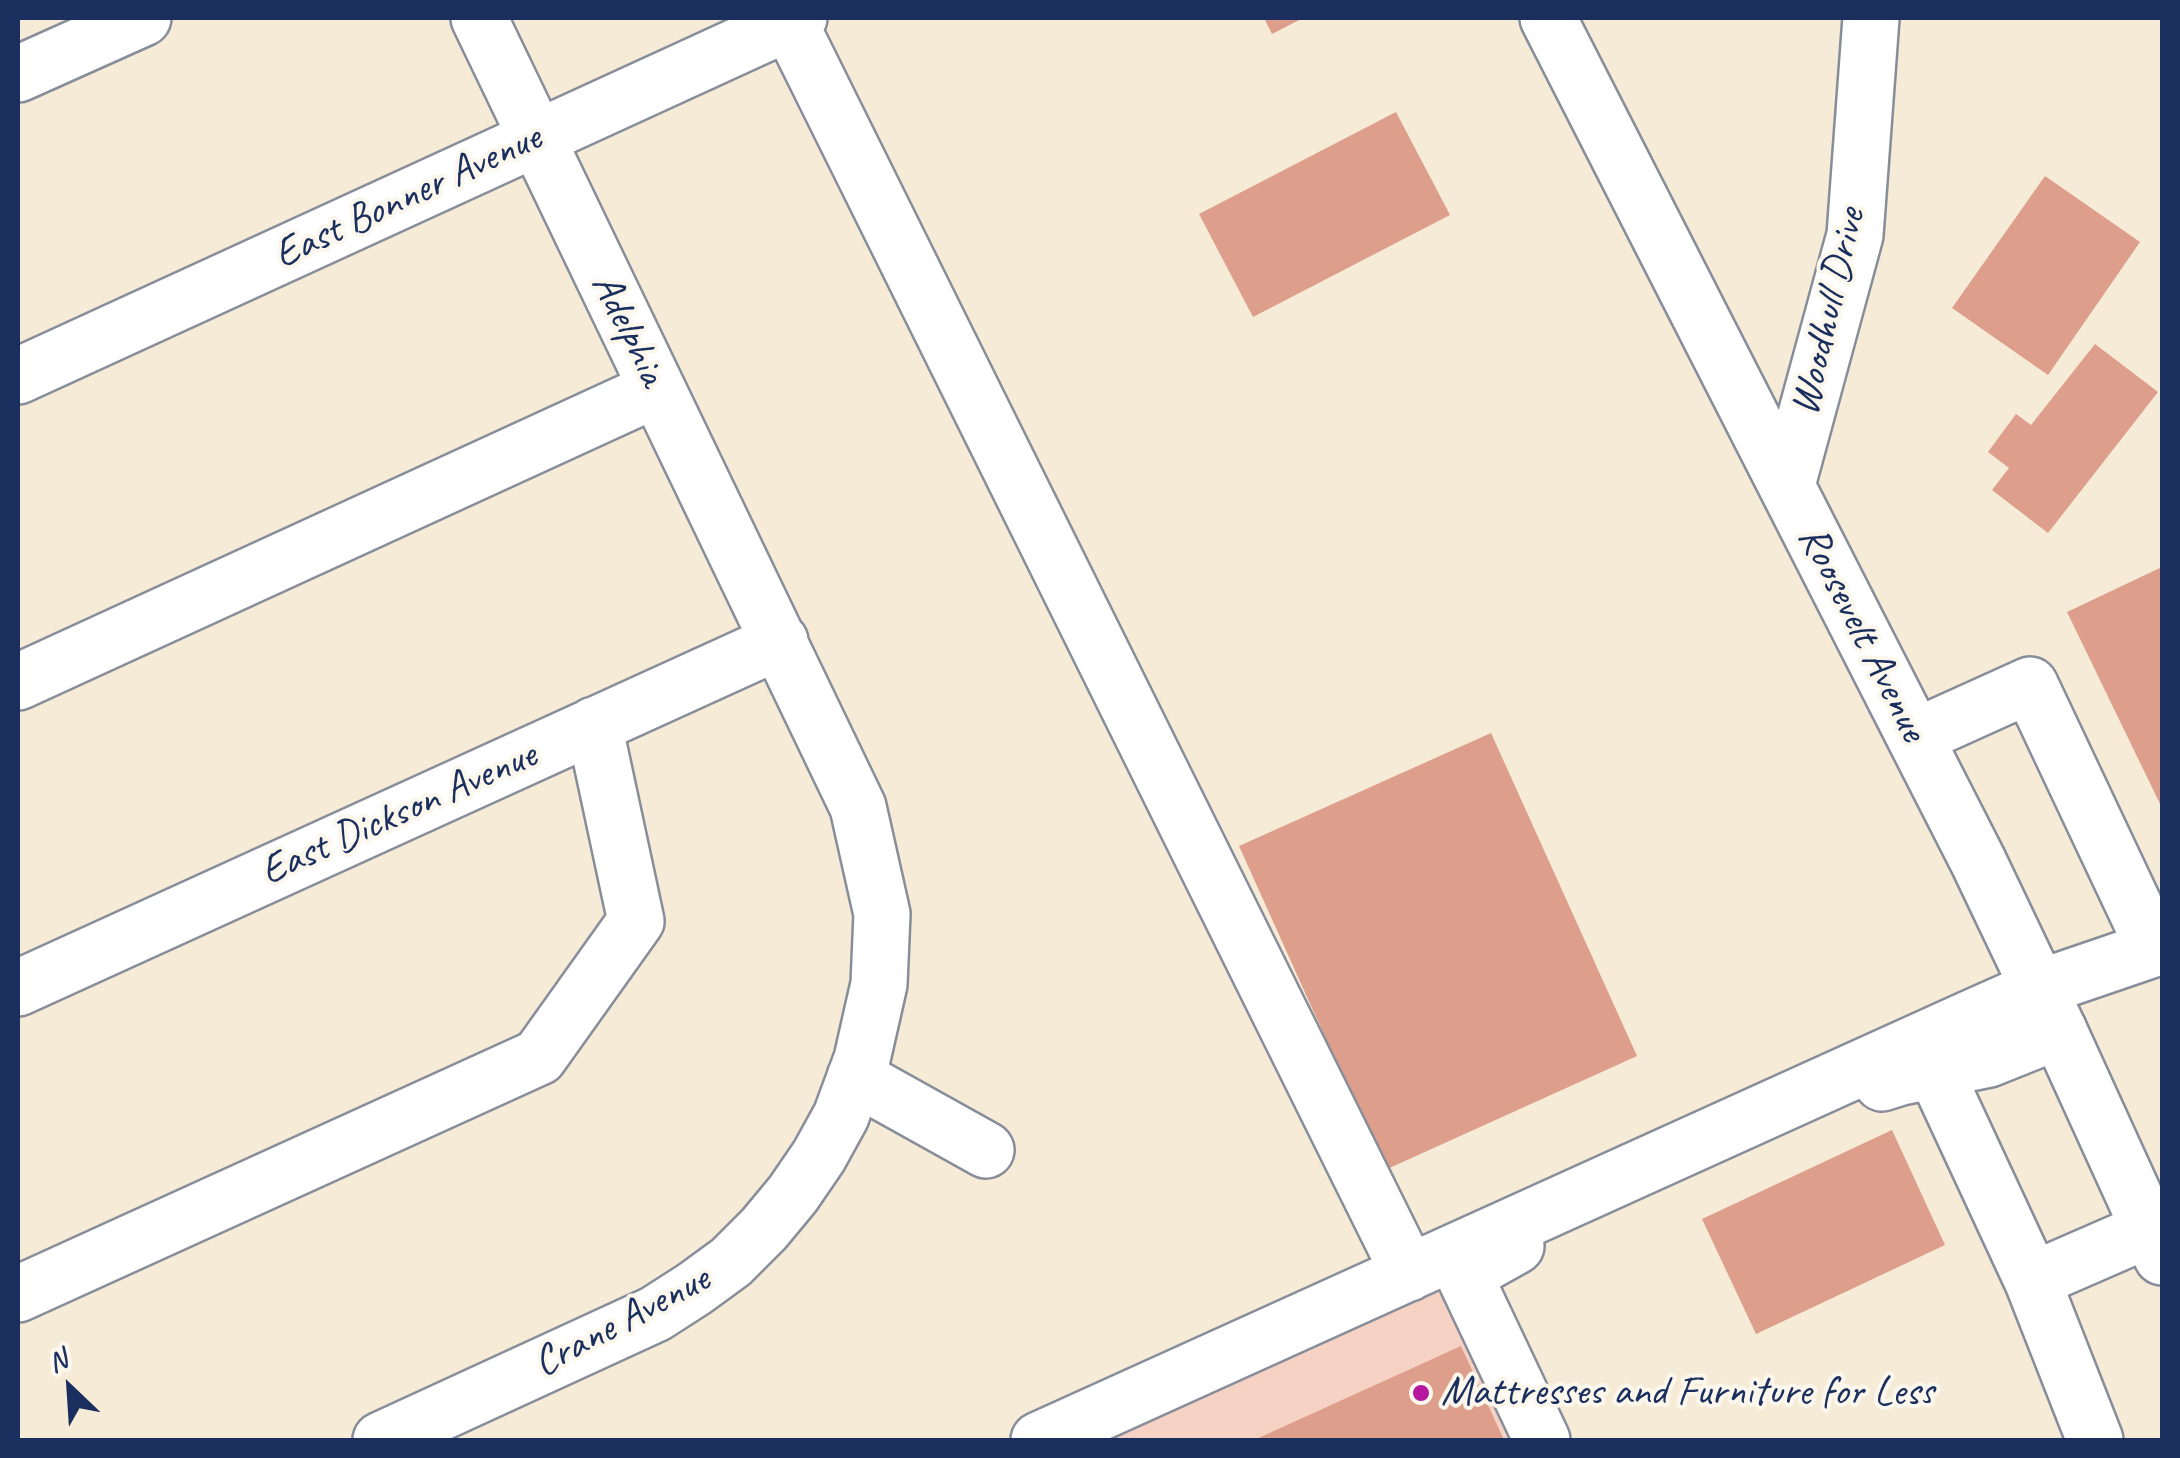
<!DOCTYPE html>
<style>
body{margin:0}
#map{position:relative;width:2180px;height:1458px;overflow:hidden;background:#f5ebd6;font-family:Caveat,sans-serif}
canvas{display:block}
.frame{position:absolute;inset:0;border:20px solid #1b2f5e;pointer-events:none}
.north{position:absolute;left:20px;top:1338px;width:100px;height:100px;-webkit-text-stroke:8px #fbf7ec;paint-order:stroke;rotate:335deg;font-size:28px;font-weight:700;line-height:40px;text-align:center;color:#1b2f5e}
.north::after{content:'';display:block;margin:auto;width:35px;height:45px;background:#1b2f5e;clip-path:polygon(50% 0,100% 100%,50% 72%,0 100%)}
</style>
<div id="map">
<canvas width="2180" height="1458"></canvas>
<div class="frame"></div>
<div class="north">N</div>
</div>
<script>
const context = document.querySelector('canvas').getContext('2d');
context.lineJoin = 'round';
function fill(path, color) { context.fillStyle = color; context.fill(path, 'evenodd'); }
const toPath = rows => new Path2D(rows.map(r => 'M' + r).join(''));
function trace(path, color, width, dash) { context.strokeStyle = color; context.lineWidth = width; context.lineCap = dash ? 'butt' : 'round'; context.setLineDash(dash || []); context.stroke(path); }
function write(font, color, halo, rows, align = 'center') {
  context.font = font + ' Caveat,sans-serif'; context.lineWidth = 8; context.setLineDash([]); context.textBaseline = 'middle'; context.strokeStyle = halo; context.fillStyle = color; for (const [text, x, y, turn = 0] of rows) {
    context.save(); context.translate(x, y); context.rotate((+turn || 0) * Math.PI / 180); context.textAlign = isNaN(turn) ? turn : align; if (halo) context.strokeText(text, 0, 0); context.fillText(text, 0, 0); context.restore();
  }
}
fill(toPath([
 [1446,1280,1520,1440,1092,1440]
]), '#f6d2c4');
fill(toPath([
 [1264,18,1303,18,1272,34],
 [1396,112,1450,215,1253,317,1199,214],
 [2045,176,2140,242,2048,375,1952,308],
 [2095,344,2158,392,2048,533,1992,490,2009,468,1988,452,2016,414,2031,425],
 [2162,567,2162,808,2067,612],
 [1491,733,1637,1056,1385,1170,1239,846],
 [1892,1130,1945,1245,1756,1334,1702,1219],
 [1461,1346,1504,1440,1254,1440]
]), '#dd9e8c');
const minor = toPath([
 [787,18,1409,1273],
 [18,74,143,18],
 [18,376,799,18],
 [1787,485,1855,235,1871,18],
 [18,682,657,389],
 [1915,737,2030,685,2154,948],
 [18,988,780,641],
 [1935,1071,2033,1282],
 [855,1077,986,1150],
 [1882,1083,1901,1077,1989,1059,2059,1031],
 [1516,1246,1464,1275,1542,1440],
 [18,1294,539,1057,636,921,594,725],
 [381,1440,655,1314,694,1289,731,1262,764,1229,793,1194,819,1156,841,1116,862,1059,879,984,882,914,858,807,479,18],
 [1039,1440,1969,1019,2039,988,2162,946],
 [2095,1440,2033,1282,2049,1273,2150,1229]
]);
const major = toPath([
 [1548,18,1978,861,2059,1031,2162,1257]
]);
trace(minor, '#888d9a', 60);
trace(major, '#888d9a', 60);
trace(minor, '#fff', 55);
trace(major, '#fff', 55);
for (const [x, y, r, color] of [
 [1421,1393,10,"#b5179e"]
]) { const dot = new Path2D(); dot.arc(x, y, r, 0, 2 * Math.PI); context.fillStyle = color; context.fill(dot); trace(dot, '#fbf7ec', 4); }
write('42px', '#1b2f5e', '#fbf7ec', [
 ["East Bonner Avenue",408,197,-25],
 ["Woodhull Drive",1829,312,-77],
 ["Adelphia",628,330,64],
 ["Roosevelt Avenue",1862,634,63],
 ["East Dickson Avenue",399,814,-24],
 ["Crane Avenue",622,1322,-28]
]);
write('42px', '#1b2f5e', '#fbf7ec', [
 ["Mattresses and Furniture for Less",1441,1393]
], 'left');
</script>
